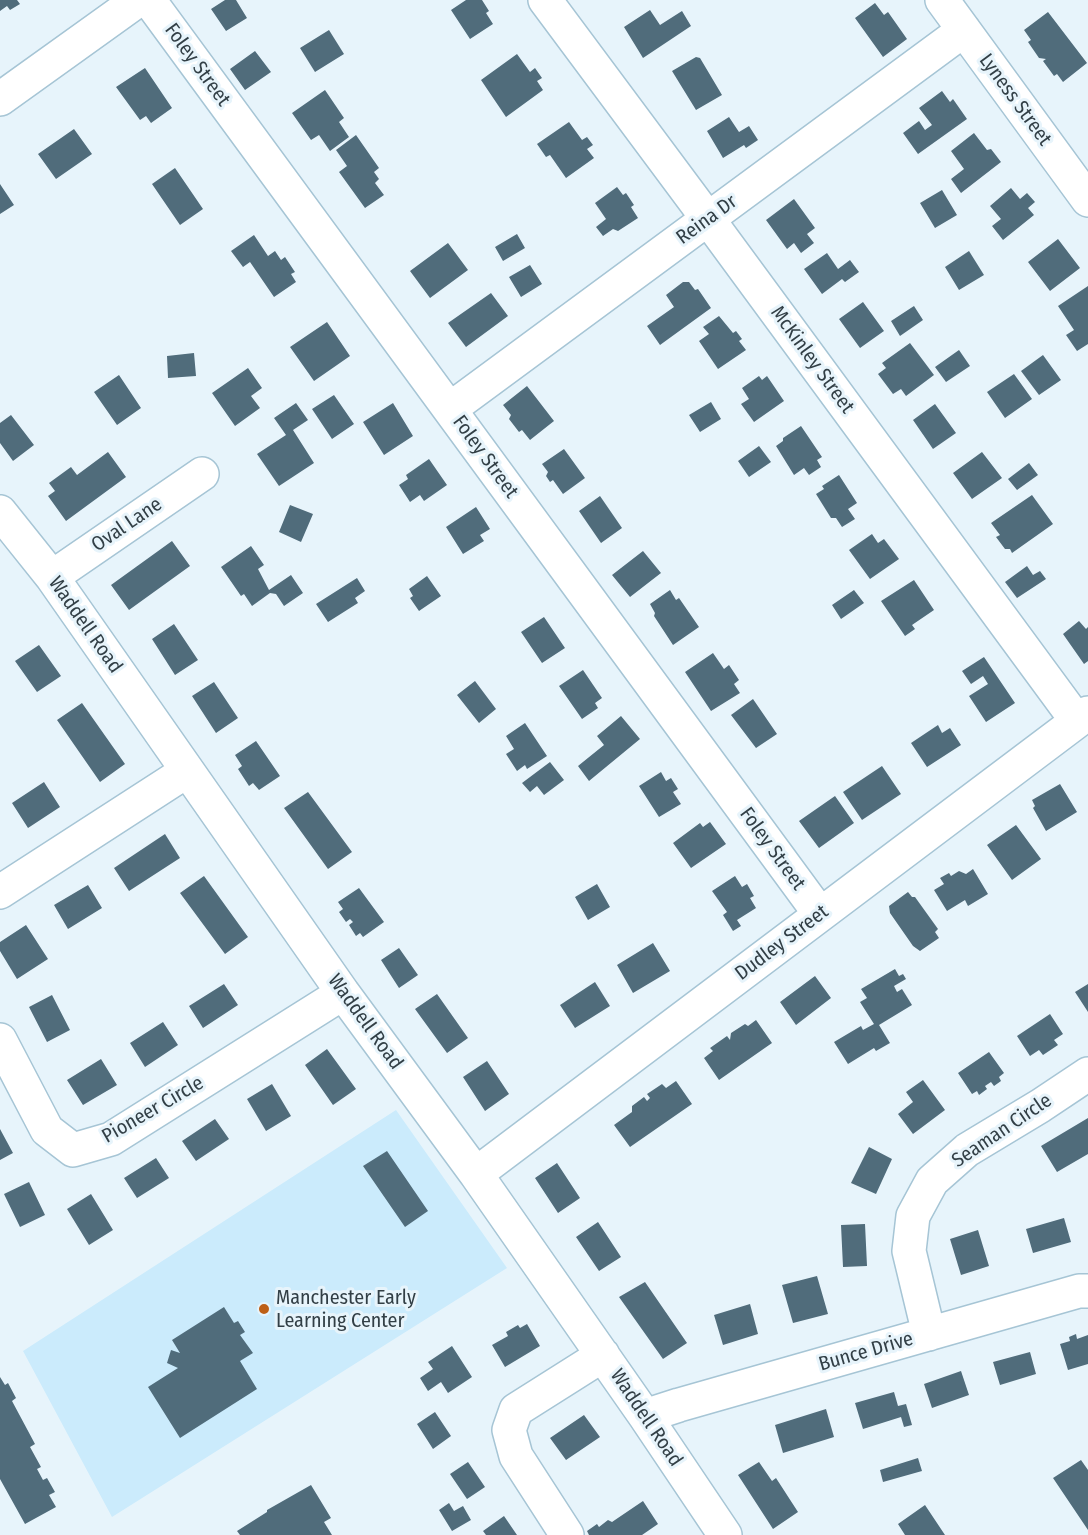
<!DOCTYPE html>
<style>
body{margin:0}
canvas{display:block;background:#e7f4fb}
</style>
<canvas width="1088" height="1535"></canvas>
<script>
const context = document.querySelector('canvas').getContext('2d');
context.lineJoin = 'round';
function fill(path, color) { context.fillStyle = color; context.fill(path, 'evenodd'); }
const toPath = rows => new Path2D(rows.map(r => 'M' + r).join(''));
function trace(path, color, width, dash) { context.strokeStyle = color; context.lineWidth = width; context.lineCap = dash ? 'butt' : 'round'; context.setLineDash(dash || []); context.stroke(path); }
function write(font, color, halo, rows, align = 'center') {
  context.font = font + ' "Fira Sans Condensed",sans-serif'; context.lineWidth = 6; context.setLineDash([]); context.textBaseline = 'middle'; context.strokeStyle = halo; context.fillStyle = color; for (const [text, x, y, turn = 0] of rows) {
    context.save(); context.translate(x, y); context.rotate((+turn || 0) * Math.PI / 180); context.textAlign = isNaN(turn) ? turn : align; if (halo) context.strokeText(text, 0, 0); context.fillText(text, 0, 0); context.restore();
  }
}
fill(toPath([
 [396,1110,507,1268,112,1517,23,1351]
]), '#cbebfc');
fill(toPath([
 [0,0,17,0,20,4,10,10,7,6,0,11],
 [225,0,236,0,247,18,226,31,211,9],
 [466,0,482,0,489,11,486,13,493,24,470,39,451,10],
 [875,3,884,15,888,12,907,39,883,57,855,18],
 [650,10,660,25,682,11,691,26,643,58,624,27],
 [1048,12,1087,63,1063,82,1057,74,1054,76,1043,61,1046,59,1039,58,1028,42,1031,40,1024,30],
 [329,30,344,54,315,72,300,48],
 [255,51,271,72,245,90,230,69],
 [517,54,530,72,535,68,542,78,537,81,543,90,506,117,481,80],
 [696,57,700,58,722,95,696,110,672,71],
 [145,68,172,108,151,123,146,116,140,120,116,87],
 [325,90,344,118,339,122,349,137,330,151,319,135,311,140,292,113],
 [942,91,950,102,953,99,967,119,918,154,903,133,919,121,925,130,932,125,919,108],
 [729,117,739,132,749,126,758,140,746,148,744,145,723,158,707,131],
 [569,122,582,140,587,137,593,145,587,149,594,158,566,178,550,155,546,157,537,144],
 [74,129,92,154,56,179,38,154],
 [974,133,987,150,991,149,1001,162,961,193,951,179,964,169,951,151],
 [356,135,379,168,374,172,379,179,375,183,384,195,365,208,339,172,347,166,336,150],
 [175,168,203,209,180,225,152,184],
 [0,184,14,205,0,214],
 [617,187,623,195,626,193,634,205,631,207,638,218,618,231,613,229,603,236,596,227,606,219,595,203],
 [1011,188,1020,199,1027,193,1035,202,1028,208,1034,215,1003,240,992,226,1001,219,990,206],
 [942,190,957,215,935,228,920,203],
 [794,199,815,228,807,234,814,243,801,253,794,243,787,249,766,220],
 [517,234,525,248,503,261,495,247],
 [254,235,268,256,275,251,281,260,285,257,295,272,291,274,296,282,274,297,250,262,243,267,231,251],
 [1058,239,1080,268,1050,291,1028,262],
 [448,243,468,270,430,298,410,271],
 [969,251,984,275,959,290,945,267],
 [827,253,838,269,850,260,859,272,845,282,842,279,822,294,804,269],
 [530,265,542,284,521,297,509,277],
 [683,282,689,282,695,290,698,289,711,308,660,345,647,326,674,307,666,295],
 [1088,286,1088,344,1077,351,1066,335,1074,330,1058,306],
 [491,293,508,316,466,347,448,323],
 [863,302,884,331,860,348,839,319],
 [914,306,923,320,900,336,891,321],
 [719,316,733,333,736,331,742,339,739,341,746,350,718,369,699,341,709,334,703,327],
 [327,322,350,356,314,381,290,347],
 [910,343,934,375,906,396,901,389,893,394,878,374,886,368,882,363],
 [959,350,970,366,946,382,935,367],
 [194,353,196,376,168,378,167,356],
 [1043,355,1061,380,1039,395,1021,371],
 [248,368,262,388,251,396,260,408,235,426,212,393],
 [1014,374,1032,399,1005,418,987,392],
 [119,375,141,408,117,425,94,392],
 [759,376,762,380,767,376,784,401,754,422,741,404,749,399,742,388],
 [527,386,554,421,530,440,522,430,519,432,509,419,511,415,503,405],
 [334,395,354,424,332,439,312,409],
 [711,402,721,419,700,432,689,415],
 [296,403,308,420,293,430,314,463,279,486,257,454,286,435,274,418],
 [393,403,413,436,384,455,363,422],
 [935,404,956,433,933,449,913,420],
 [11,415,34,445,13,461,0,443,0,423],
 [801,426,822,457,817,460,821,467,809,475,804,468,794,475,776,446,783,441,783,438],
 [759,446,771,462,749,477,738,461],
 [564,449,585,478,563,494,553,480,550,482,546,476,548,472,542,464],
 [108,452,126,477,66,521,48,496,55,491,49,483,71,467,77,475],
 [982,452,1002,478,972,499,953,473],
 [429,459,447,485,424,501,420,495,410,502,399,485,408,479,406,475],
 [1029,463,1038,475,1017,490,1008,479],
 [839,475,857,503,848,509,855,519,842,527,836,518,831,518,816,494,824,489,822,486],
 [1032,495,1053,524,1012,553,1010,549,1005,549,996,537,1000,535,991,523],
 [600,496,622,528,601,543,579,511],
 [290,505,313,514,301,542,279,532],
 [476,507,490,529,480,535,484,541,463,554,446,527],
 [872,534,878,543,884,539,899,559,870,579,849,550],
 [172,541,190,566,129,610,111,585],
 [251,546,264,565,258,569,269,590,291,575,303,593,284,606,276,594,270,593,252,606,244,594,241,596,221,567],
 [643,551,661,573,630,597,612,575],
 [1027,566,1033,575,1040,571,1046,579,1017,598,1005,582],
 [427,576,441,596,419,611,410,598,413,596,409,589],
 [357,578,365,591,355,598,358,603,328,622,316,604],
 [914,580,934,610,912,625,915,629,905,636,881,601],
 [670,590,676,600,679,598,699,627,673,645,654,616,655,613,650,604],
 [854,590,864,603,841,619,832,605],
 [544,617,565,648,542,663,521,632],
 [1079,621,1086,629,1088,627,1088,661,1084,664,1063,634],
 [174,624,198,660,175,675,152,639],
 [39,645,61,676,37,692,15,661],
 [713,653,724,669,729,665,739,680,734,684,740,693,711,711,685,672],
 [984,657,1015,703,986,722,969,696,988,684,983,676,971,684,962,671],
 [583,670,602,698,595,703,598,708,582,719,559,686],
 [475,681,496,709,479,723,457,695],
 [214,682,238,718,216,733,192,696],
 [753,699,777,734,756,748,731,715],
 [82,703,125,764,100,782,57,720],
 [621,716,640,739,589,781,578,766,604,745,597,736],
 [525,723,547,756,527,769,525,765,517,771,506,754,514,749,506,736],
 [938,725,942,733,950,728,961,745,927,767,911,743],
 [256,741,280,776,259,790,253,783,249,786,238,769,242,766,235,755],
 [550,762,564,780,544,795,537,786,530,792,522,783],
 [882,766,901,794,862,820,843,792],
 [661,772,666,781,671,778,678,789,673,792,681,804,659,817,639,786],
 [44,782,60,807,28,828,12,803],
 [1060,784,1077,812,1046,831,1033,808,1035,806,1032,800],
 [308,792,352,852,328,869,284,808],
 [835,796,854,823,819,848,799,821],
 [710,822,726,844,691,868,673,843,700,823,703,827],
 [1016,825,1041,859,1012,880,987,845],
 [165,834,180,858,129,891,114,868],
 [973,869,988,894,968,906,965,900,947,911,934,890,944,884,940,878,949,873,951,876,959,871,966,874],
 [204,876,248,937,225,954,180,893],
 [735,876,742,887,747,884,754,896,750,898,756,908,737,920,741,926,733,931,723,915,727,912,712,891],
 [597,884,610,907,588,920,575,897],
 [88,885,102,908,68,929,54,905],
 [359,888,384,922,363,937,360,933,356,936,349,925,353,922,350,919,346,922,339,912,343,909,338,902],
 [908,892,912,897,915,897,938,929,935,932,939,938,920,951,913,946,890,913,889,906],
 [26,925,48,959,17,979,0,951,0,942],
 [653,943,670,971,633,993,617,965],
 [399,948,418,975,399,988,381,960],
 [895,969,899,976,903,974,906,979,894,986,897,992,902,989,912,1005,879,1025,890,1043,876,1051,874,1048,848,1064,834,1042,861,1026,863,1030,874,1024,860,1002,867,998,861,989],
 [815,976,831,998,796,1025,780,1002],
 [595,982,610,1006,575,1028,560,1005],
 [224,984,238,1005,203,1028,189,1006],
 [1088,984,1088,1012,1075,992],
 [437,994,468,1038,447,1053,415,1009],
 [52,995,70,1030,47,1042,29,1007],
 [1050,1014,1063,1034,1054,1040,1058,1045,1043,1055,1039,1050,1030,1056,1017,1036],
 [756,1020,772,1043,719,1080,704,1058,713,1051,710,1048,727,1036,730,1040,731,1033,745,1024,748,1026],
 [163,1022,178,1045,145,1067,130,1043],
 [327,1049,356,1089,333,1105,305,1065],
 [989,1052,1004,1073,999,1077,1001,1081,994,1086,991,1082,985,1086,987,1089,979,1095,977,1091,972,1094,958,1073],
 [101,1059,117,1085,83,1105,67,1080],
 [487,1061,509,1094,485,1111,463,1077],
 [923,1080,945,1110,913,1134,898,1114,913,1102,906,1092],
 [676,1081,692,1104,630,1147,614,1125,632,1112,632,1106,644,1097,647,1101,650,1098,647,1094,662,1084,666,1088],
 [272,1084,291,1116,266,1131,247,1099],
 [1088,1118,1088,1154,1057,1172,1041,1146],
 [215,1119,229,1139,196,1161,182,1141],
 [0,1129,13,1153,0,1160],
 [869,1147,892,1159,876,1194,851,1183],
 [387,1151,428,1211,405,1227,363,1166],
 [156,1158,169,1178,137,1198,124,1178],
 [557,1163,580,1198,558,1213,535,1178],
 [29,1182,45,1215,20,1227,4,1194],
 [91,1194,113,1230,89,1245,67,1209],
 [1064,1218,1071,1242,1033,1253,1026,1229],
 [598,1222,621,1257,599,1271,576,1237],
 [865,1224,867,1266,843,1267,841,1225],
 [978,1230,989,1266,961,1275,950,1239],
 [817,1276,828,1314,793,1323,782,1285],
 [645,1282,687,1343,663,1359,619,1297],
 [750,1304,758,1334,723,1345,714,1315],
 [224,1307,234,1323,238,1321,245,1332,240,1335,253,1353,240,1361,257,1389,180,1438,148,1387,178,1368,167,1363,171,1350,180,1353,172,1340],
 [527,1324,540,1346,505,1367,492,1345,508,1336,506,1332,518,1325,520,1328],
 [1076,1334,1077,1339,1088,1335,1088,1364,1068,1370,1060,1344,1070,1341,1069,1337],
 [452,1346,472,1377,448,1393,441,1382,428,1391,420,1378,433,1369,428,1362],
 [1030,1352,1036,1374,1000,1385,993,1362],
 [961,1371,969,1395,932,1408,924,1384],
 [0,1377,5,1385,8,1383,16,1398,12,1401,35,1444,30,1447,41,1467,37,1469,43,1480,47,1478,55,1492,49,1495,56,1507,25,1524,0,1479],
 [894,1392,898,1406,906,1404,912,1425,904,1427,901,1417,863,1429,855,1403],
 [826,1409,834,1437,783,1453,775,1425],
 [435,1412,451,1436,433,1449,417,1424],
 [584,1415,600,1437,566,1460,550,1438],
 [918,1458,922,1471,883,1482,880,1470],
 [1081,1460,1088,1470,1088,1530,1053,1478],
 [468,1462,485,1487,467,1499,450,1474],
 [759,1462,772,1481,776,1478,798,1512,773,1529,738,1475],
 [311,1485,331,1518,324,1522,332,1535,240,1535,237,1531,267,1512,267,1510],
 [643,1501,658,1524,642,1535,589,1535,587,1531,597,1524,599,1527,608,1520,612,1522],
 [449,1503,454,1511,463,1506,471,1520,452,1531,439,1510],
 [925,1505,945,1535,905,1535,898,1524],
 [504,1516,517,1535,486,1535,483,1531]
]), '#506c7b');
const minor = toPath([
 [149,0,820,914],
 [545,0,708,219,1077,721],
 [942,0,1088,200],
 [450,409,964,30],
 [0,512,52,577,343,993,476,1174,645,1416,725,1535],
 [52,577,202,474],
 [0,892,187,771],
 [0,1040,47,1130,73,1150,111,1139,343,993],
 [476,1174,1088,713],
 [929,1334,909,1251,913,1216,932,1181,967,1150,1040,1106,1088,1074],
 [645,1416,679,1405,1079,1291,1088,1291],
 [567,1535,516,1456,509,1430,516,1410,603,1355]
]);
const major = toPath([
 [0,99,138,0]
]);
trace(minor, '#a6c5d5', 36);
trace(major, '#a6c5d5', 36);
trace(minor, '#fff', 33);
trace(major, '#fff', 33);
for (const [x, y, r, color] of [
 [264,1309,6,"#bd5f16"]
]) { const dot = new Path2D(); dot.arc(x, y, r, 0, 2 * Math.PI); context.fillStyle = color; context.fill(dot); trace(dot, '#e7f4fb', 2); }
write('20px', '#323f46', '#e7f4fb', [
 ["Foley Street",197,65,54],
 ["Lyness Street",1015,100,54],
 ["Reina Dr",707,220,-36],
 ["McKinley Street",812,360,54],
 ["Foley Street",485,457,54],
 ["Oval Lane",127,525,-34],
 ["Waddell Road",85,625,55],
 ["Foley Street",772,849,54],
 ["Dudley Street",782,943,-37],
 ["Waddell Road",365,1022,54],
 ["Pioneer Circle",153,1110,-30],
 ["Seaman Circle",1002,1131,-34],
 ["Bunce Drive",866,1352,-16],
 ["Waddell Road",646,1418,56]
]);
write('20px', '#323f46', '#e7f4fb', [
 ["Manchester Early",276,1298],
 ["Learning Center",276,1321]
], 'left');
</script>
